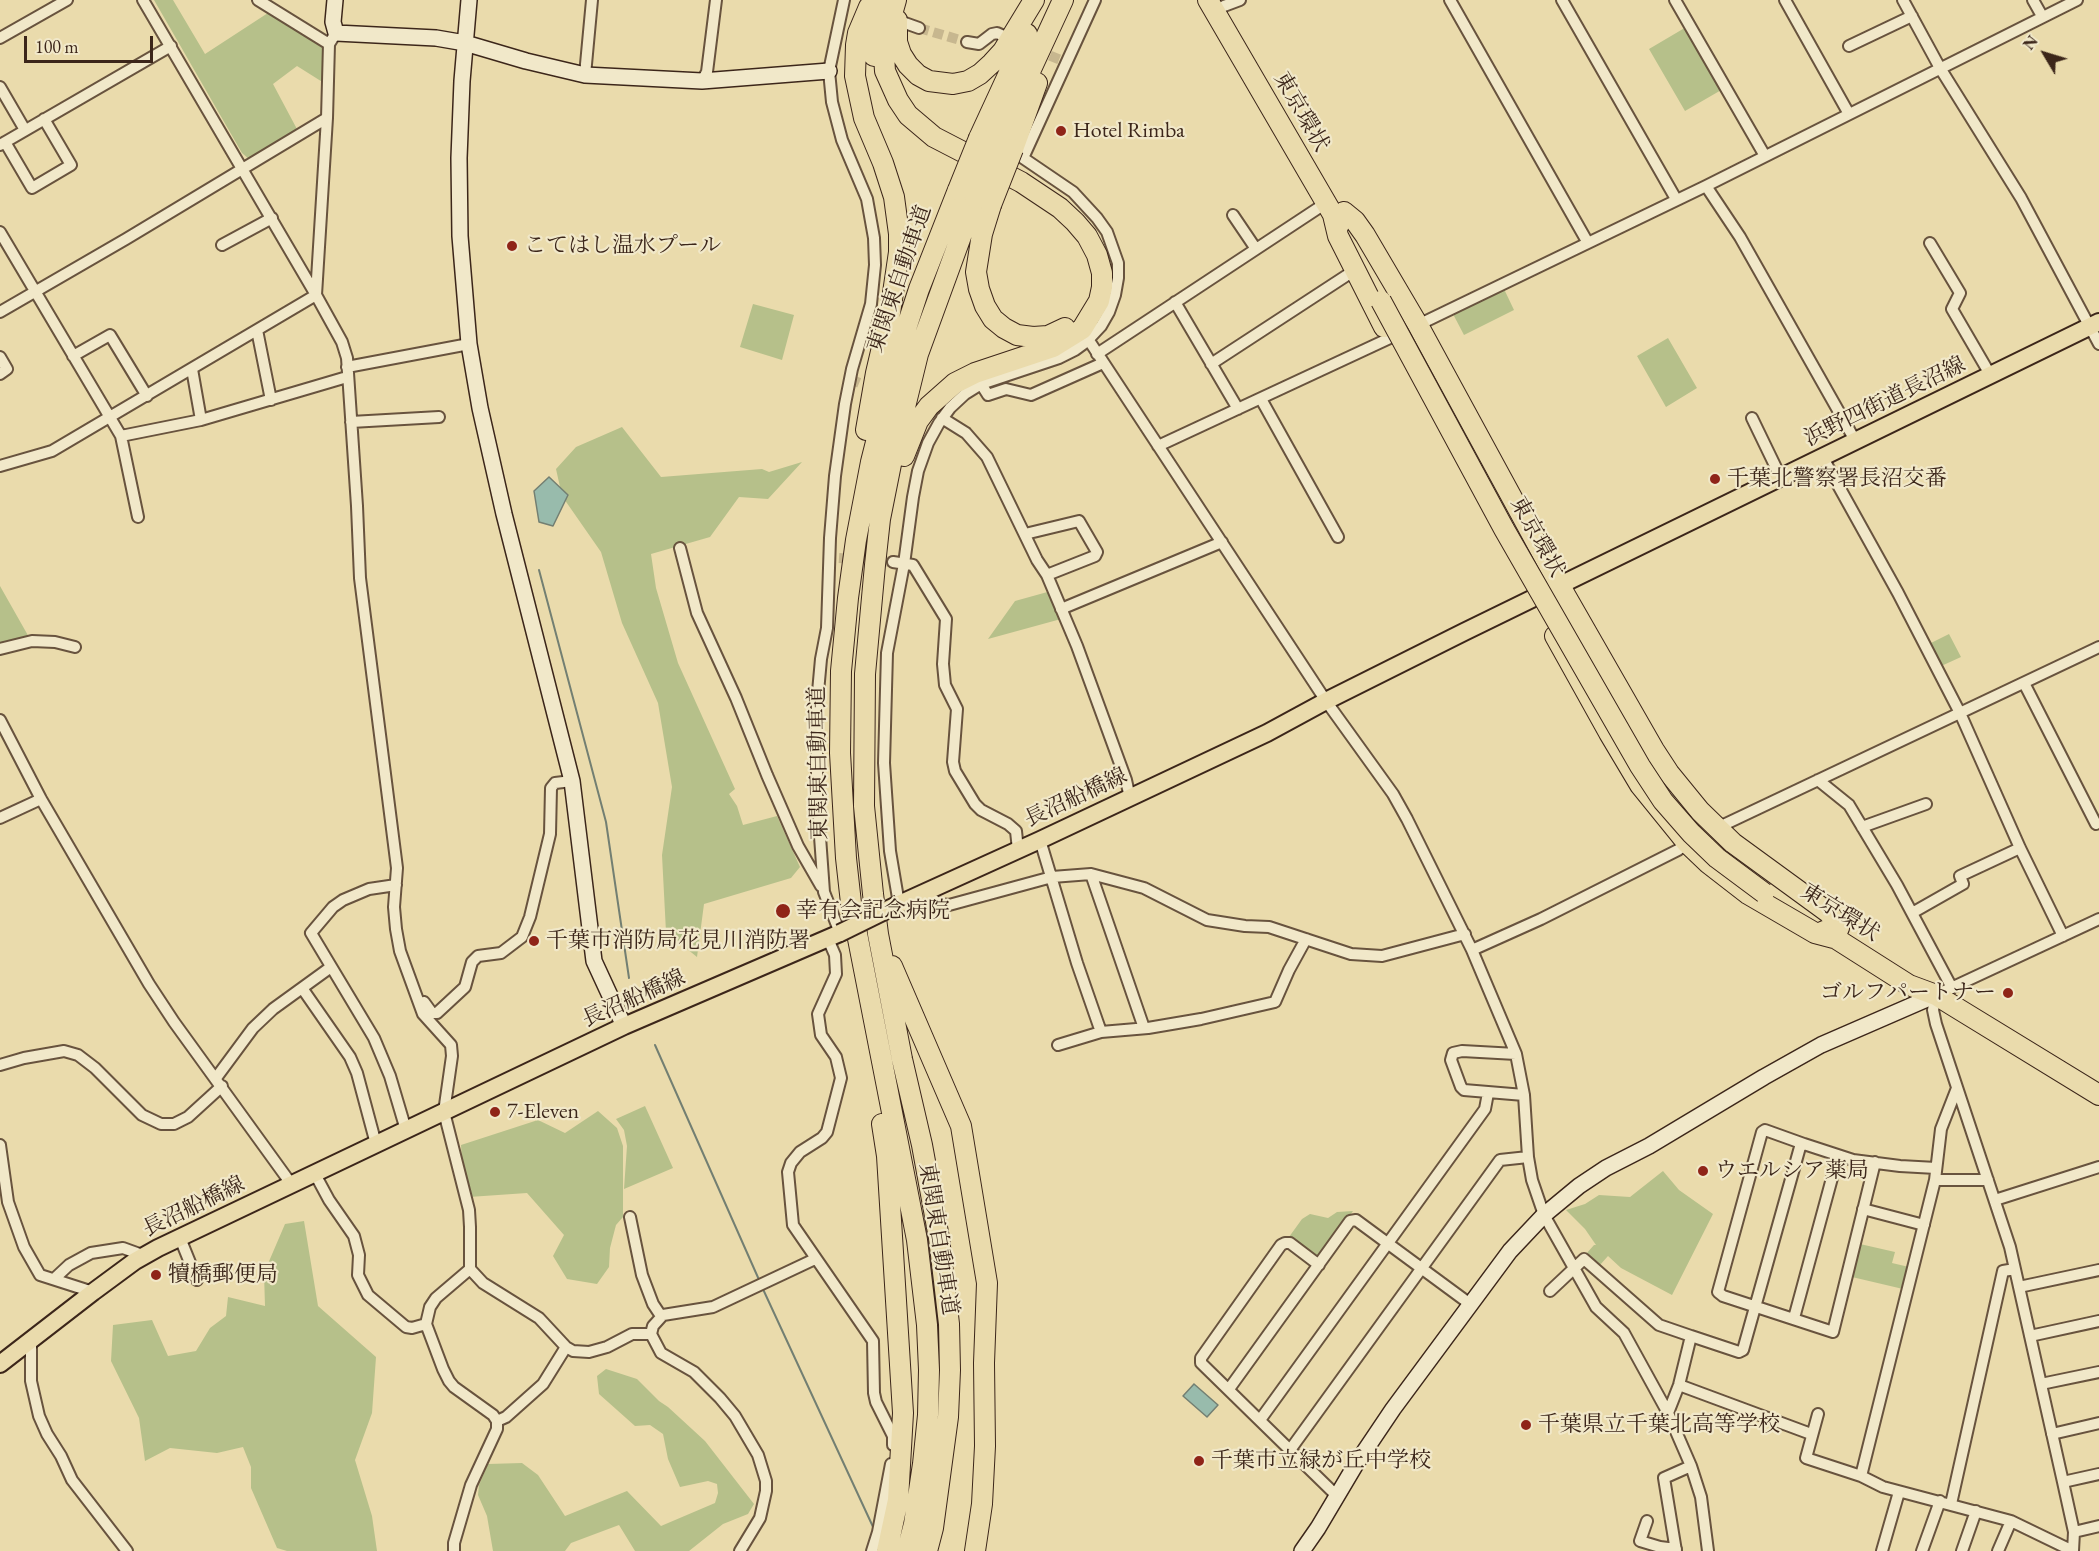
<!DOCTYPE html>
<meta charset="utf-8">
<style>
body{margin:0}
#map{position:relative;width:2099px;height:1551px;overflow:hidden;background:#eadbac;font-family:"EB Garamond",serif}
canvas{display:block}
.north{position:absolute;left:2015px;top:24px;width:60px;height:60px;-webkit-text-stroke:4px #f1e8c9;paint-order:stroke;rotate:308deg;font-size:16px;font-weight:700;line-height:24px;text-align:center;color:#3c261a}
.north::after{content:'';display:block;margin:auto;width:21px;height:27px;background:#3c261a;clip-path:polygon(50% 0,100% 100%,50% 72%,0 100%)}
.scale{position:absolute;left:24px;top:36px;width:129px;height:27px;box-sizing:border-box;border:3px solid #3c261a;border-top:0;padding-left:8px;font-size:18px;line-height:21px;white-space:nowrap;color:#3c261a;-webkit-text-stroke:4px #f1e8c9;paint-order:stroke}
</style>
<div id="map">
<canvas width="2099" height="1551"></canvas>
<div class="north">N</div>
<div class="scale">100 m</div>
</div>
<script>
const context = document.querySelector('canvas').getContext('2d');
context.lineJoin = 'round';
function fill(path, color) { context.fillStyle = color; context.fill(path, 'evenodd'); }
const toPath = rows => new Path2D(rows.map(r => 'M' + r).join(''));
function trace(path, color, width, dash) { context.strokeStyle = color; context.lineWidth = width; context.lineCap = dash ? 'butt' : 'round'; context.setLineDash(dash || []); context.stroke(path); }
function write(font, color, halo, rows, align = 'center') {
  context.font = font + ' "EB Garamond","Noto Serif JP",serif'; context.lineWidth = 4.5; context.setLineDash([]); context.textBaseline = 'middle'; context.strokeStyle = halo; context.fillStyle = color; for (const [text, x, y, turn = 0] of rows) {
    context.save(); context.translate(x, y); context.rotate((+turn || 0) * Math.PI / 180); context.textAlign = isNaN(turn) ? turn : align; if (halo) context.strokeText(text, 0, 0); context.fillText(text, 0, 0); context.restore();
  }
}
fill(toPath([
 [154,0,173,0,205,54,271,11,324,45,324,83,297,66,273,84,298,131,250,160,242,153],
 [1688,26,1723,89,1685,111,1649,49],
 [1504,289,1514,310,1464,335,1453,314],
 [753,304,794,315,782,360,740,347],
 [1668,338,1697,388,1666,407,1637,356],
 [622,427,661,477,762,469,769,472,802,462,768,499,739,497,710,537,651,554,656,588,678,663,735,789,729,794,737,806,743,825,777,816,800,867,791,878,704,904,697,957,666,932,662,855,672,787,658,703,622,623,601,552,562,496,556,469,576,447],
 [0,586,30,639,0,647],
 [1051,591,1061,619,988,639,1015,601],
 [1949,634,1961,657,1939,667,1927,645],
 [645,1106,673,1168,624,1189,627,1146,624,1130,616,1119],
 [598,1111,617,1128,623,1146,623,1217,616,1225,610,1248,609,1267,597,1284,567,1279,553,1256,564,1235,527,1193,469,1197,462,1162,461,1145,538,1120,565,1133],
 [1663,1171,1679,1190,1713,1214,1672,1295,1621,1268,1608,1256,1600,1265,1586,1254,1594,1245,1596,1245,1585,1229,1566,1210,1585,1204,1599,1195,1630,1197],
 [1353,1211,1320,1257,1316,1258,1289,1237,1302,1219,1310,1214,1328,1218,1337,1212],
 [304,1221,318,1306,376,1357,372,1413,355,1460,372,1516,377,1551,287,1551,277,1548,251,1488,251,1467,243,1447,217,1453,170,1448,145,1461,139,1418,111,1361,113,1325,152,1320,168,1356,196,1351,210,1328,226,1316,228,1297,265,1306,264,1273,285,1224],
 [1860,1244,1895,1252,1892,1263,1909,1267,1903,1289,1852,1277],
 [606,1369,637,1379,659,1401,668,1407,705,1441,754,1504,748,1514,723,1524,689,1551,635,1551,619,1525,571,1543,565,1551,493,1551,487,1516,478,1495,479,1485,488,1464,522,1463,538,1475,565,1516,627,1491,661,1526,715,1503,718,1493,717,1484,708,1481,680,1487,668,1459,663,1434,650,1425,635,1426,599,1394,597,1376]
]), '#b6c08a');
const water = toPath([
 [549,477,568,495,553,526,539,522,534,491,549,477],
 [1194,1384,1218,1405,1207,1417,1183,1396,1194,1384]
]);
fill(water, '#98bbac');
trace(water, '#737f72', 1.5);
trace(toPath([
 [539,570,606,822,629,978],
 [655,1045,760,1282],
 [762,1287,874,1529]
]), '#737f72', 2);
trace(toPath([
 [919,28,967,42],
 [1036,50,1066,62],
 [850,379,876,390],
 [839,558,893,562]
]), '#c7b78f', 10, [10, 5]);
const street = toPath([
 [258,0,329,44],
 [1450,0,1588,243],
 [1562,0,1676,199],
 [1675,0,1765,156],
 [1785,0,1849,114],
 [1903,0,1940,68,2021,198,2099,344],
 [2033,0,2042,16],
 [1224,6,1240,0],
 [905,23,919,28],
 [336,33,329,44,327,118,316,295,342,342,347,358,357,506,360,578,397,868,394,907,396,929,400,951,423,1014,451,1045,452,1056,444,1112,469,1210,470,1227,470,1269,436,1298,430,1307,426,1324,443,1369,449,1381,454,1387,493,1415,497,1421,497,1429,471,1485,454,1543,454,1551],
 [0,38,67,0],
 [967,42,979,44,992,34,997,33,1006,37],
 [1849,46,1912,16],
 [585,75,592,0],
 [702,81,707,72,716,0],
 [0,87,25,130],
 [5,142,32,188,71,165,44,119],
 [0,145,171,46],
 [1706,186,1740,237,1856,442],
 [1233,215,1256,249],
 [0,232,121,436,138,517],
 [1930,243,1960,293,1952,309,1991,376],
 [222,245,272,218],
 [1175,302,1238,409],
 [0,312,126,239,327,118],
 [1418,325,1706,186,2077,0],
 [257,330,271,400],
 [1088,339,1326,701,1393,794,1407,819,1472,950,1516,1054,1524,1095,1528,1157,1532,1180,1544,1215,1596,1307,1624,1333,1668,1413,1691,1466,1701,1497,1708,1551],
 [1097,354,1326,203],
 [73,356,110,335,147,396],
 [0,357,7,369,0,374],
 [1211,364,1355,270],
 [347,367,469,344],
 [192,369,201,420],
 [981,384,988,395,1006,389,1031,395,1103,363],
 [1261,399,1338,537],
 [942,418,966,433,987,457,1037,560,1047,575,1077,646,1126,780,1130,798],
 [1752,418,1781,478],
 [351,422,439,417],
 [121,436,201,420,347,377],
 [1158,446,1390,338],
 [1823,458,1898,593,1960,713,2020,848,2063,936],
 [0,466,52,451,316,295,143,0],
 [1025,534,1079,521,1097,552,1095,556,1047,575],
 [680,548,697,613,736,698,767,775,798,846,821,886],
 [893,562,913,565,946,619,943,664,945,685,957,709,953,762,955,771,975,804,981,810,1008,824,1016,831,1018,850],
 [1061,609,1222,542],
 [0,649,32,641,55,642,75,647],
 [2024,683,2096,824],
 [0,720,41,799,149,984,174,1022,292,1185],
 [1818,780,1849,805,1897,885,1952,988],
 [0,818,41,799],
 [1862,827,1926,804],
 [1717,828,2099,647],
 [1040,840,1077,963,1101,1032],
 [1091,874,1144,1028],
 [396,885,369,889,343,900,333,907,311,933,374,1038,390,1076,406,1130],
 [923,893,940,904,949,905,1052,877,1091,874,1144,888,1207,920,1245,926,1269,927,1351,954,1382,956,1465,934],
 [899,904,890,851,884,763,887,653,904,564,913,497,918,471,928,443,939,423,950,408,965,394,981,384,1059,358,1075,350,1086,342,1101,326,1109,312,1115,295,1118,278,1118,263,1107,232,1097,218,1073,192,1023,158,1095,0],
 [1912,913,1963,884,1960,876,2020,848],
 [840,933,824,892,817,795,817,703,821,659,827,628,830,538,835,476,845,404,852,369,871,304,875,265,874,238,867,199,842,140,832,102,829,71,844,0],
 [828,939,835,955,836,974,818,1014,821,1035,836,1057,841,1078,827,1132,822,1138,800,1152,791,1163,788,1172,793,1225,873,1341,874,1393,876,1402,893,1436,893,1445],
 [1472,950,1541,919,1678,850,1687,843],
 [302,988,350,1057,357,1073,376,1144],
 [424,1002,432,1013,437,1013,465,987,472,962,478,956,501,953,522,937,530,917,550,834,551,788,555,783,572,781],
 [1058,1045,1101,1032,1148,1028,1201,1019,1275,1002,1289,970,1306,939],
 [1516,1054,1462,1051,1453,1053,1451,1060,1461,1087,1464,1090,1524,1095],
 [0,1065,24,1058,64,1051,78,1055,95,1068,142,1115,161,1124,174,1124,188,1117,222,1086],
 [216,1078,253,1028,273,1009,331,967],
 [1804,1144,1765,1130,1762,1132,1718,1292,1723,1296,1833,1332,1875,1162],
 [0,1145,8,1202,24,1247,40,1275,93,1292],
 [315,1174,329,1200,354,1236,359,1255,358,1275,368,1295,406,1327,412,1328,426,1324],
 [1935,1180,1988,1180],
 [1995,1200,2099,1167],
 [1863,1209,1924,1225],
 [630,1217,642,1275,653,1304,661,1316],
 [180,1238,197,1280],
 [1319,1265,1290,1243,1285,1243,1281,1245,1201,1358,1201,1363,1337,1496],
 [470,1269,483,1283,539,1318,566,1347,573,1351,589,1352,607,1347,632,1334,651,1334],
 [54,1279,69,1265,91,1253,123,1248,145,1256],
 [2019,1287,2099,1270],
 [1550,1291,1584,1259,1659,1325,1691,1336],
 [1794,1318,1838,1156],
 [2030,1336,2099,1321],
 [31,1340,31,1381,39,1416,47,1434,61,1456,72,1480,127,1551],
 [2041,1384,2099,1372],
 [1679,1385,1811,1434],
 [1229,1389,1350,1221,1356,1220,1470,1304],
 [1668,1413,1679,1385,1691,1336,1739,1352,1743,1350,1800,1147,1804,1144,1853,1160,1900,1166,1936,1168],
 [1818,1414,1806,1458,1861,1476,1883,1487,2011,1521,2073,1551,2074,1532,2063,1482,2010,1247,1936,1024,1933,1010,1936,995,2099,919],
 [1260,1420,1485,1109,1488,1093],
 [497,1421,506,1417,543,1384,566,1347],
 [2052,1434,2099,1423],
 [1290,1450,1500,1160,1528,1157],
 [1861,1476,1935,1180,1941,1129,1957,1088],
 [2063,1482,2099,1474],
 [1951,1504,2003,1271,2015,1269],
 [1647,1521,1640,1541,1660,1547,1676,1549],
 [2074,1532,2099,1526],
 [740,1551,760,1518,766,1491,766,1481,758,1455,735,1416,720,1398,694,1372,661,1353,651,1334,653,1326,663,1315,713,1307,815,1259],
 [872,1551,878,1532,891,1464],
 [1676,1551,1664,1478,1691,1466],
 [1882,1551,1899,1492],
 [1922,1551,1940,1501],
 [1962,1551,1976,1511],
 [1998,1551,2011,1521]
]);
const secondary = toPath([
 [335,0,333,22,336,33,436,38,465,43,526,61,585,75,702,81,829,71],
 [469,0,462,81,459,158,460,236,469,344,480,408,504,514,572,781,594,961,624,1026],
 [1302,1551,1318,1528,1356,1464,1393,1409,1510,1251,1544,1215,1579,1186,1606,1168,1649,1146,1764,1077,1821,1045,1936,995]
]);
const primary = toPath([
 [899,904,1040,840,1267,733,1326,701,1464,632,2099,322],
 [0,1364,93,1292,135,1261,158,1248,624,1026,840,933]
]);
const highway = toPath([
 [896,0,885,39,884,55,885,71,898,100,908,115,934,137,1021,182,1060,208,1075,222,1087,236,1097,255,1102,273,1102,287,1099,301,1082,329,1053,347,975,373,955,383,929,406,918,421,904,456],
 [1208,0,1339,225],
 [897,20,897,42,901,54,908,65,918,75,929,81,953,84,968,81,980,74,992,63,1003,51,1034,0],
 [874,56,872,26,877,0],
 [979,138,1027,34],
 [996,145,1063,0],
 [1013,149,1037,83],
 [991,205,982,234,976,272,979,289,985,306,993,319,1004,328,1017,335,1033,337,1048,336,1065,328],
 [1344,212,1355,221,1365,235,1418,325,1560,586,1654,750,1669,773,1700,811,1733,843,1829,913,1839,928],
 [1333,215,1338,236,1384,327],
 [866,430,876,373,890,313,899,252,899,234,894,197,883,163,864,118,855,76,856,45,858,33,869,7],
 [1555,636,1609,733,1640,785,1687,843,1708,863,1748,894,1815,933,1834,938],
 [1824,931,1909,985,1936,995,1952,1005,2099,1095],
 [892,966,961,1126,987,1283,984,1363,985,1446,982,1504,975,1551],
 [882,1124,887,1156,903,1413,898,1500,887,1551],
 [907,1551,914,1524,923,1464,928,1415,929,1370,927,1325,917,1240,851,903,846,858,840,753,841,671,848,598,856,540,871,462,900,347,919,289,958,190],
 [927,1551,933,1528,948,1417,950,1370,949,1324,939,1238,922,1145,902,1059,878,934,873,894,864,806,865,674,875,565,880,519,891,464,918,354,975,198]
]);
trace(street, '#68533e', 14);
trace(secondary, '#3c261a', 18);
trace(primary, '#3c261a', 20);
trace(highway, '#3c261a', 22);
trace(street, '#f1e8c9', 10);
trace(secondary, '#f1e8c9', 15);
trace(primary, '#eadbac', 16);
trace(highway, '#eadbac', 20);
const primaryBridge = toPath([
 [840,933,899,904]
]);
const highwayBridge = toPath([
 [958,190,979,138],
 [975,198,996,145],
 [991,205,1013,149],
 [1381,301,1504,529,1640,766,1663,801,1691,833,1717,858,1764,893]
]);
trace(primaryBridge, '#3c261a', 20, []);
trace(highwayBridge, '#3c261a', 22, []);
trace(primaryBridge, '#eadbac', 16);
trace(highwayBridge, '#eadbac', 20);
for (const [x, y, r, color] of [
 [1061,131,6,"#8f2418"],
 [512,246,6,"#8f2418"],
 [1715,479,6,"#8f2418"],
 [783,911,8,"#8f2418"],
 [534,941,6,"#8f2418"],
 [2008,993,6,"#8f2418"],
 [495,1112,6,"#8f2418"],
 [1703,1171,6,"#8f2418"],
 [156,1275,6,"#8f2418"],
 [1526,1425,6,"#8f2418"],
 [1199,1461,6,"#8f2418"]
]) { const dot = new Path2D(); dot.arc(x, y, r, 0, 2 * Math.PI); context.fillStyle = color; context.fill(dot); trace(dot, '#f1e8c9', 2); }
write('22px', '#3c261a', '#f1e8c9', [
 ["東京環状",1301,112,60],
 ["東関東自動車道",900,279,-71],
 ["浜野四街道長沼線",1885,402,-26],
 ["東京環状",1537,537,61],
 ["東関東自動車道",819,763,-91],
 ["長沼船橋線",1076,798,-25],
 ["東京環状",1840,913,32],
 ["長沼船橋線",634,999,-24],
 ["長沼船橋線",194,1207,-26],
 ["東関東自動車道",938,1239,81]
]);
write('22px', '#3c261a', '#f1e8c9', [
 ["Hotel Rimba",1073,131],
 ["こてはし温水プール",524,246],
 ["千葉北警察署長沼交番",1727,479],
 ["幸有会記念病院",796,911],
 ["千葉市消防局花見川消防署",546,941],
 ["ゴルフパートナー",1996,993,"right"],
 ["7-Eleven",507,1112],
 ["ウエルシア薬局",1715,1171],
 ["犢橋郵便局",168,1275],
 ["千葉県立千葉北高等学校",1538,1425],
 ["千葉市立緑が丘中学校",1211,1461]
], 'left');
</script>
